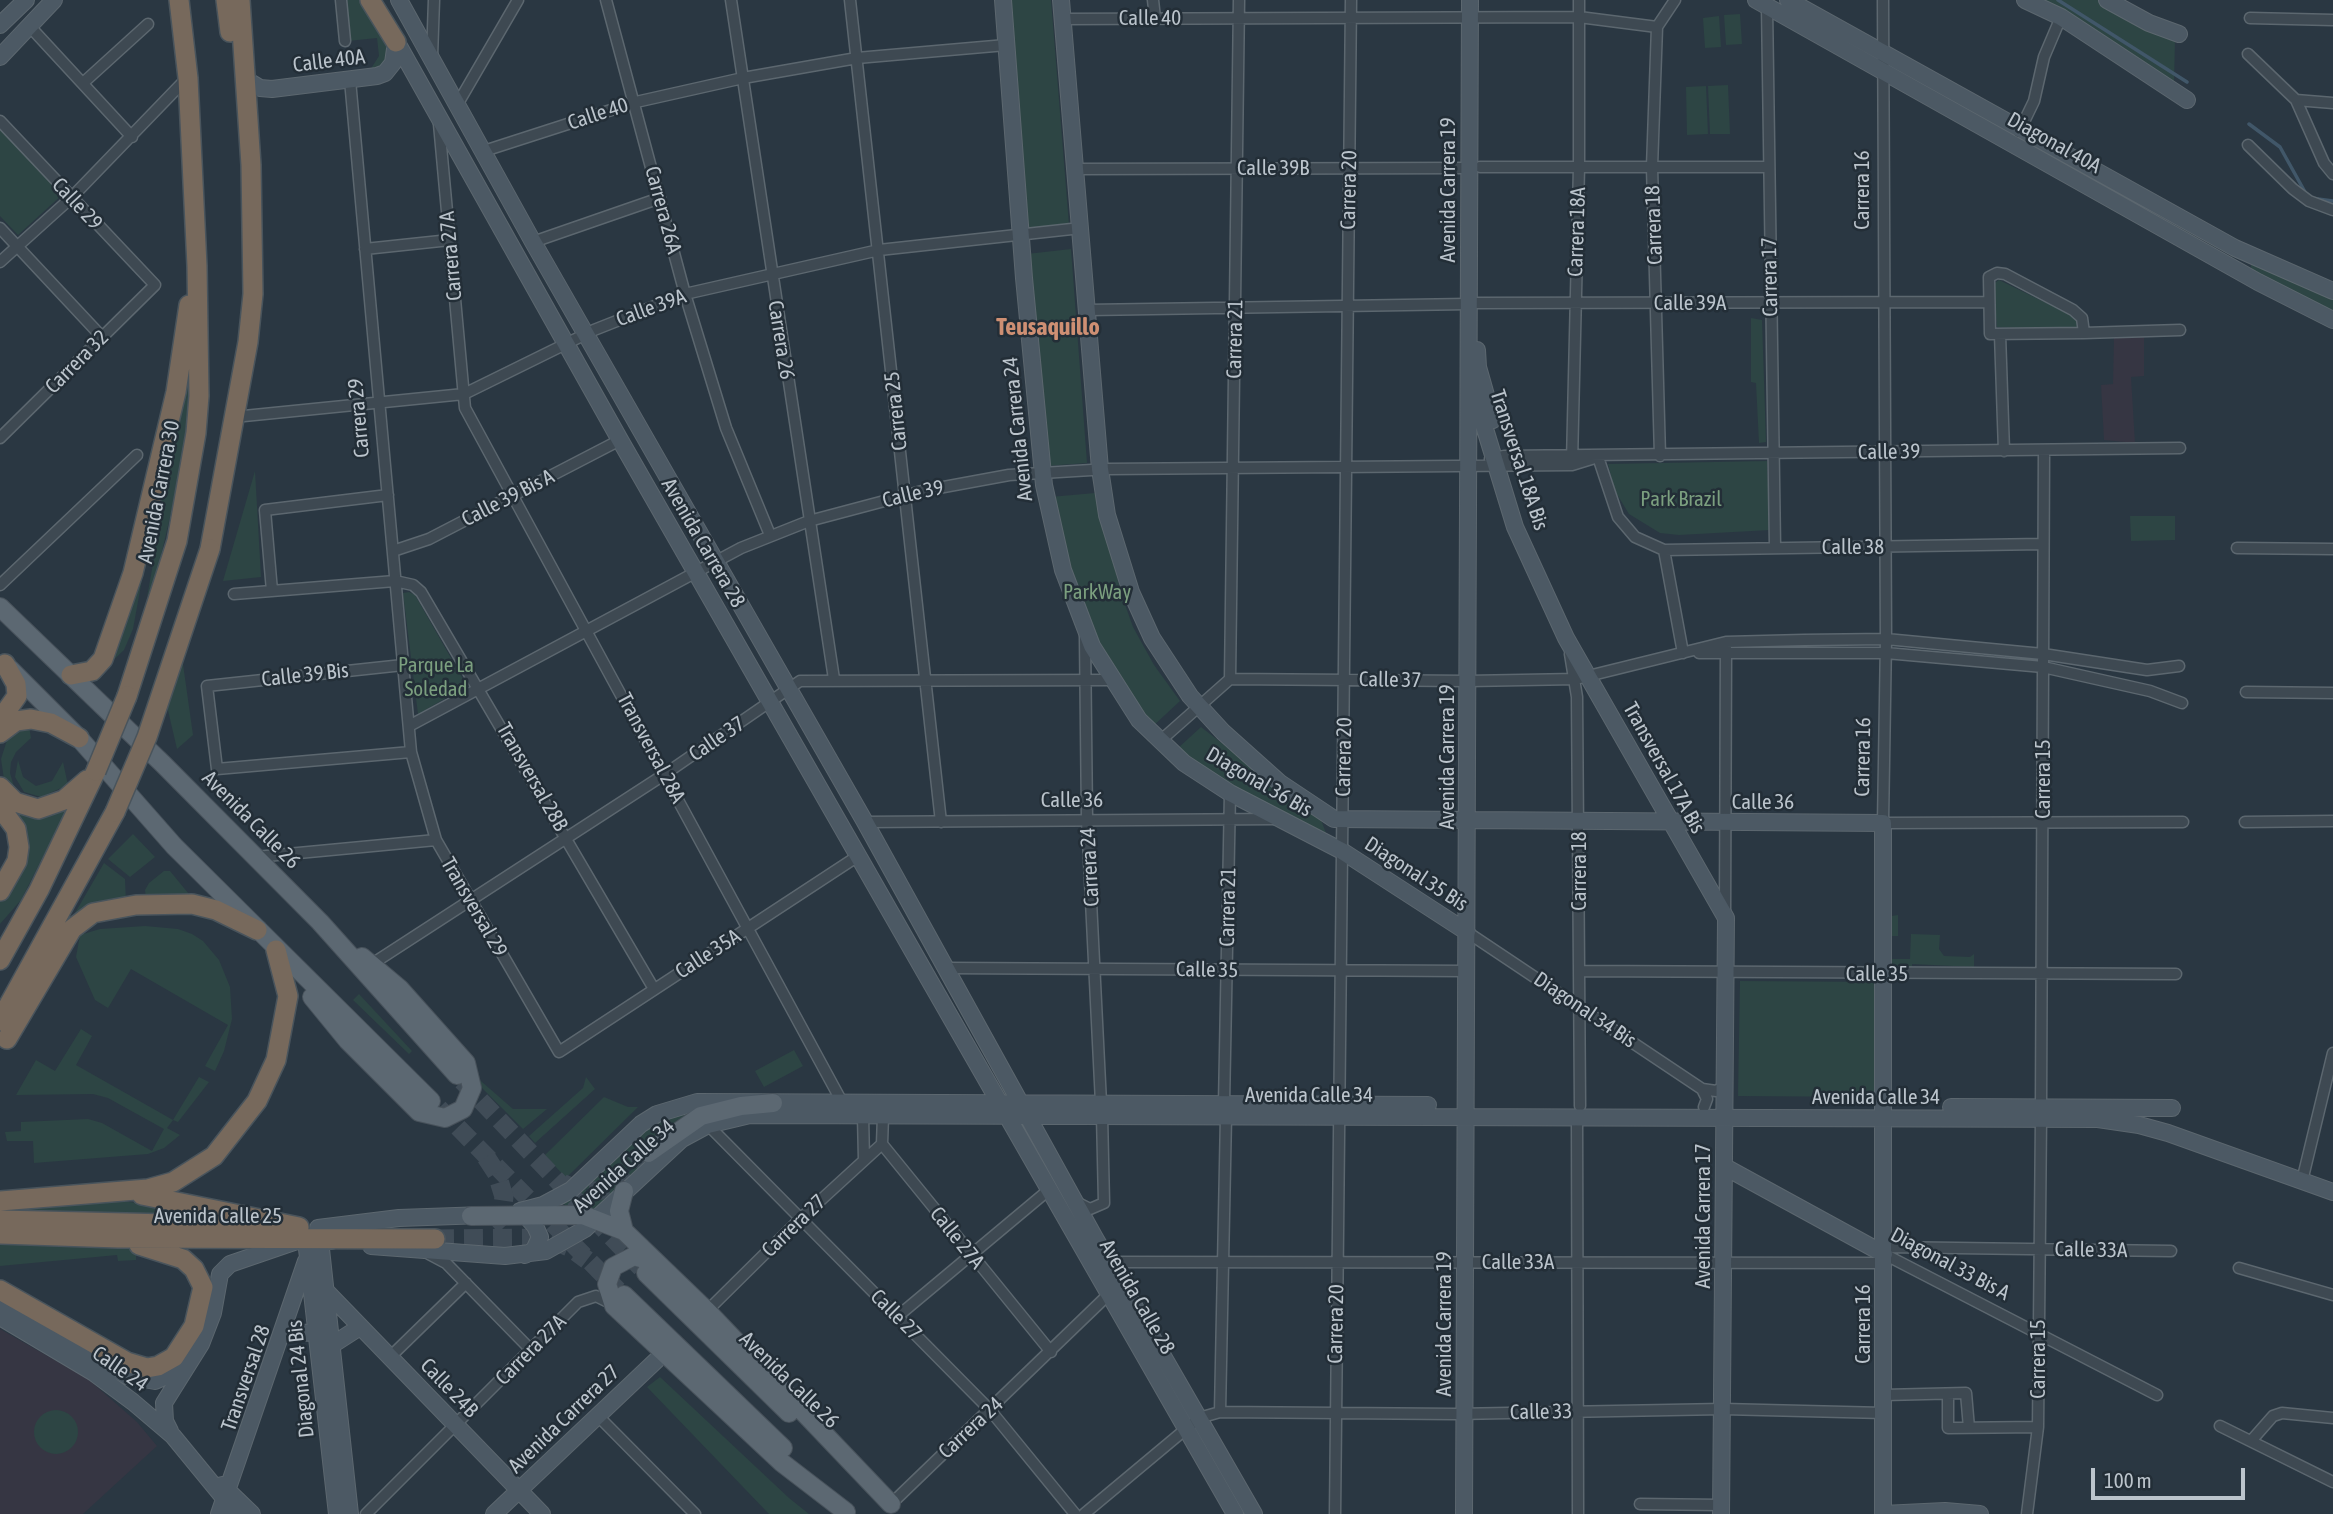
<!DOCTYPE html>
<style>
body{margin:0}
#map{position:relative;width:2333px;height:1514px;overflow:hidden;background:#2a3742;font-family:"Asap Condensed",sans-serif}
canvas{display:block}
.scale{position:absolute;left:2091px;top:1468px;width:154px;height:32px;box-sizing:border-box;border:4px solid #bbc4cc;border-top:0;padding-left:9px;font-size:21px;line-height:24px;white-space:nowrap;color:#bbc4cc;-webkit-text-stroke:5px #232e37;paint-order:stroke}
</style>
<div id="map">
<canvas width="2333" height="1514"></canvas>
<div class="scale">100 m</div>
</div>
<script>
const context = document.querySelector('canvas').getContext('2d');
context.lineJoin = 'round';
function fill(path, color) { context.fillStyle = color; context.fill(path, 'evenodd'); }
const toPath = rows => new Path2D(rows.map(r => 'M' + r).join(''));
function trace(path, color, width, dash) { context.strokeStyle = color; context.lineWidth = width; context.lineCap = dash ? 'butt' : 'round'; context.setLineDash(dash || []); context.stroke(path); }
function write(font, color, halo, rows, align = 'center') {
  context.font = font + ' "Asap Condensed",sans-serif'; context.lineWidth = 5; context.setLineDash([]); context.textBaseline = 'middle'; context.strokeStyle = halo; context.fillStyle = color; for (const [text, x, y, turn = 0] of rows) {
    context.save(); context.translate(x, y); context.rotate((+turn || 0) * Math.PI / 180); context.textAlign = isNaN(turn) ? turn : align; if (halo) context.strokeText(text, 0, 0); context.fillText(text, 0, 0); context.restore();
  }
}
fill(toPath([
 [2114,336,2144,336,2144,376,2131,377,2135,443,2104,440,2101,385,2113,384],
 [0,1329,88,1379,137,1422,157,1446,83,1514,0,1514]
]), '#363643');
fill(toPath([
 [346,0,362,0,380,31,388,50,388,62,381,71,370,70,379,56,377,38,348,41],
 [1007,0,1051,0,1069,225,1026,230],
 [2040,0,2099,0,2175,39,2174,84],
 [1740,14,1742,44,1726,45,1724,15],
 [1719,16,1721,47,1705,48,1703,18],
 [1728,85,1730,134,1710,134,1708,86],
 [1706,86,1708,134,1687,135,1686,87],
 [0,126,63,194,18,235,0,216],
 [1071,249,1087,463,1046,466,1027,254],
 [2251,263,2333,296,2333,314,2251,272],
 [1999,280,2073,316,2078,323,2079,330,1997,327,1993,284],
 [1751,318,1762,320,1766,442,1759,443,1756,383,1751,382],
 [185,384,191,384,184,457,157,573,147,597,159,531,155,517],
 [1767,461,1770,530,1679,535,1660,533,1629,514,1615,491,1608,464],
 [255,471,261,577,223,581],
 [1095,493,1122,596,1133,627,1154,665,1180,701,1151,728,1079,612,1050,497],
 [2130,516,2175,516,2175,540,2131,541],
 [149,541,133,629,124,650,105,668],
 [409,592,415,595,467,686,418,714,403,593],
 [182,657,193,735,177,749,167,706],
 [29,726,31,738,16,752,11,762,10,773,15,790,4,779,1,759,7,740,13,733],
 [1201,727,1321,820,1328,838,1229,788,1177,749],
 [18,760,23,777,36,786,52,781,63,762,68,785,41,797,24,792,15,777],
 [73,798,21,900,0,924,0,901,16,873,2,802],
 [133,834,155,857,130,877,108,859],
 [104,863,125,879,126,902,64,932],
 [164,871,170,871,193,899,146,899,145,890,149,883],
 [1898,915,1898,936,1890,936,1890,959,1910,959,1911,934,1940,935,1939,949,1944,956,1970,957,1974,954,1974,967,1912,964,1912,967,1885,968,1885,917],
 [145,926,178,929,192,934,203,941,219,960,230,987,232,1019,224,1051,215,1071,205,1066,228,1025,131,969,108,1008,95,1000,76,957,80,935,100,929],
 [1740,981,1875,982,1874,1097,1738,1096],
 [359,994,412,1051,409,1054,353,1000],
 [81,1029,92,1036,76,1065,173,1120,199,1077,209,1082,178,1122,173,1120,167,1128,180,1135,164,1148,148,1154,34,1163,33,1141,7,1141,5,1132,21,1131,21,1122,88,1119,102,1123,152,1151,164,1129,108,1098,93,1094,16,1095,36,1060,55,1071],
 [794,1050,803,1066,764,1087,755,1071],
 [474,1075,513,1109,547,1109,523,1129,475,1081],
 [586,1077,595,1089,535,1143,529,1136,583,1088],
 [604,1097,628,1107,638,1107,566,1178,545,1155],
 [703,1105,610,1183,603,1187,586,1189,586,1192,593,1194,606,1191,663,1144,718,1118,595,1215,572,1213,562,1202,659,1117],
 [122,1201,229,1215,99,1245,136,1249,136,1260,118,1261,117,1255,0,1266,0,1208],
 [660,1377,789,1498,809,1514,769,1514,647,1387],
 '34 1432a22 22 0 1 1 44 0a22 22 0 1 1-44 0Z'
]), '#2d4544');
trace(toPath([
 [2058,0,2187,82],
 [2249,124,2280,147,2305,192],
 [2318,199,2333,201]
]), '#415769', 3.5);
trace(toPath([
 [462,1081,641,1268],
 [439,1108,618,1290],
 [563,1183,577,1189,600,1191,648,1153]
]), '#404c57', 18, [18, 9]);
trace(toPath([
 [486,1157,497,1174,504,1197,501,1217,490,1227],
 [435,1239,548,1238,571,1248,587,1260]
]), '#404c57', 19, [19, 10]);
const street = toPath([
 [341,0,345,41],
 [606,0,685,294,726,428,770,535],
 [731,0,834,679],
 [850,0,941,822],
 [1153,0,1155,18],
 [1883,0,1886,639,1883,823,2183,822],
 [1767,6,1775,547],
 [2250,18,2333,20],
 [1063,19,1579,17,1657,27],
 [34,31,132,137],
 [2248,54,2296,100,2324,163,2333,174],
 [432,57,434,0],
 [350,80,411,752,436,840,559,1052,858,856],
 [83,83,148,24],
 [2296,100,2333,103],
 [457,105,518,0],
 [0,121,155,285,0,438],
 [439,124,465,408,842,1102],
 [2019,132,2034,101,2044,57,2061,17],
 [2248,145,2293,189,2309,201,2333,210],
 [484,151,636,102,743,78,857,58,1006,45],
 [1480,167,1768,167],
 [1075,169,1470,168],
 [0,228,102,337],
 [533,242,660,198],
 [365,249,450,240],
 [0,262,71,198,187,78],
 [1477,303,1987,302],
 [1088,310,1468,304],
 [2084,333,2082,318,2073,310,2005,274,1997,273,1989,277,1990,334,2084,333,2180,330],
 [2000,334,2004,451],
 [234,417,464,394,594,330,685,294,879,250,1081,228],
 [1660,456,1652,167,1657,27,1675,0],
 [1598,457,1618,517,1635,537,1664,550,2042,544],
 [1490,459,1504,456,2180,448],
 [1572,462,1579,167,1579,0],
 [2237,548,2333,549],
 [1664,550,1683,653],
 [393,551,429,539,620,440],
 [0,585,137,455],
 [272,591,265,510,388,495],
 [234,594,395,581,413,585,421,592,654,989],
 [1085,637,1087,820,1101,1103],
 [1699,653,1886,653,2043,667,2150,691,2182,703],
 [1570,654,1577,697,1580,1106],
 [403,665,207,686,217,769,411,752],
 [1230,679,1239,0],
 [2246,692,2333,693],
 [409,726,741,548,809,521,922,491,1009,475,1108,469,1572,465,1598,457],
 [1160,741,1230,679,1468,681,1576,679,1726,642,1804,640,1886,639,2043,654,2147,670,2179,666],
 [865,822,1276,819],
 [2245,822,2333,821],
 [256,857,436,840],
 [1725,916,1726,648],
 [1467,932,1702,1089,1716,1091,1725,1086],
 [372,964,665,774,800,681,1111,680],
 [946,968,1467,971],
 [1579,971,2176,974],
 [1702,1089,1707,1099,1704,1107],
 [1224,1104,1230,793],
 [2041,1107,2044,450],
 [863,1115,864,1160],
 [883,1116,882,1144,1051,1352],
 [1577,1117,1578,1514],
 [708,1125,990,1410,1075,1514],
 [2302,1181,2333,1053],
 [1076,1202,1090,1209,1104,1203,1102,1115],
 [1885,1247,2171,1251],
 [429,1254,446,1263,531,1350],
 [1884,1254,2157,1395],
 [1109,1262,1885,1263],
 [2239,1268,2333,1295],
 [707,1311,799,1220,882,1144],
 [898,1316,1051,1188],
 [389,1358,466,1283],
 [1948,1394,1948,1428,2038,1427],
 [1884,1395,1966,1393,1969,1428],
 [1220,1412,1226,1116],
 [598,1416,695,1514],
 [2220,1426,2333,1482],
 [2251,1441,2273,1416,2282,1413,2333,1418],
 [891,1504,1110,1293],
 [1640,1504,1721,1505],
 [366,1514,578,1302,596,1296,612,1304],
 [1084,1514,1199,1418,1220,1412,1455,1414,1723,1409,1884,1413],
 [1335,1514,1351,0],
 [2027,1514,2038,1427,2041,1119]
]);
const secondary = toPath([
 [399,0,533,242,865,822,1095,1238,1254,1514],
 [1003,0,1024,278,1044,485,1063,570,1092,646,1139,720,1184,763,1230,793,1342,851,1467,932],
 [1061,0,1100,469,1107,515,1131,592,1152,638,1190,696,1223,732,1280,783,1334,819,1883,823,1883,1514],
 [1756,0,2258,282,2333,320],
 [1788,0,2235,248,2333,291],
 [2025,0,2061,17,2187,100],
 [2107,0,2149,23,2179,34],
 [0,25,26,0],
 [391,32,620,440,1235,1514],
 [0,57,54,0],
 [245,79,260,88,272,89,377,76,385,73,393,63,396,42],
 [1477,350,1478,367,1493,420],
 [1474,393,1515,527,1566,638,1726,918,1721,1514],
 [1951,1107,2172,1108],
 [1725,1167,1884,1254],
 [520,1211,543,1205,571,1190,641,1124,657,1114,697,1102,1428,1105],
 [525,1215,535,1226,540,1237,534,1250,525,1255],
 [318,1228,399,1218,484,1215],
 [306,1240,337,1514],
 [332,1241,320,1240,350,1514],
 [371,1246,505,1256,546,1251,585,1229,682,1139,708,1125,750,1115,2098,1119,2139,1125,2168,1133,2333,1192],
 [326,1291,542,1514],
 [0,1304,127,1376,155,1381,182,1369],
 [0,1317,94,1373,133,1402,173,1436,237,1514],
 [283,1334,317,1332],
 [332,1345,360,1327],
 [170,1431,165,1421,164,1403,201,1344,213,1313,220,1274,230,1264,297,1241],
 [222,1485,252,1514],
 [219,1514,306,1261],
 [494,1514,663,1354],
 [1464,1514,1470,0],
 [1883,1514,1945,1511,1980,1514]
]);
const primary = toPath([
 [0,607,163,764,320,922,457,1075],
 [10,669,79,738,174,846,431,1101],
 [312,997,348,1041,419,1112,445,1118,463,1109,472,1088,466,1063,400,989,362,957],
 [648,1153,701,1116,741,1106,773,1103],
 [624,1191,619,1211,624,1231],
 [471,1216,583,1215,624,1231,707,1311,891,1504],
 [655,1262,634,1256,613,1267,607,1284,614,1306,781,1462,846,1512],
 [646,1273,789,1413],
 [624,1295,783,1448]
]);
const highway = toPath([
 [226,0,230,32],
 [370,0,396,42],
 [210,549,248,342,253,294,251,165,240,0],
 [71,675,92,671,103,659,133,573,176,392,189,305],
 [127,696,177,541,196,433,199,396,197,266,188,78,179,0],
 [0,720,17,696,16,684,5,664],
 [0,733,16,721,31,719,51,723,79,738],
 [0,787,15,802,38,809,64,800,87,780],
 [0,807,16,829,19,847,17,861,0,891],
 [0,960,39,890,96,771],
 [0,1021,115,812],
 [7,1039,72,929,93,913,136,905,192,904,216,910,257,930],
 [142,1195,299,1227],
 [0,1201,148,1189,173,1182,214,1156,257,1101,276,1060,288,996,276,950],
 [0,1220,252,1226],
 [0,1234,118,1238,435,1239],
 [0,1290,127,1362,147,1368,158,1366,174,1357,194,1326,203,1287,194,1269,183,1259,139,1245]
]);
trace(street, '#5c676f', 13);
trace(secondary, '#5c676f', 18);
trace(primary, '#48525b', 20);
trace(highway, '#49545c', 22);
trace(street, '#3e4952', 10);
trace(secondary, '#4c5964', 16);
trace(primary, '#5c6872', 18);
trace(highway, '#77695c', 19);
const highwayBridge = toPath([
 [96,771,127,696],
 [115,812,147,737,210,549]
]);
trace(highwayBridge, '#49545c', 22, []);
trace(highwayBridge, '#77695c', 19);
write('21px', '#bbc4cc', '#232e37', [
 ["Calle 40",1150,18],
 ["Calle 40A",329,61,-7],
 ["Calle 40",598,114,-18],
 ["Diagonal 40A",2054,143,29],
 ["Calle 39B",1273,168],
 ["Carrera 20",1349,190,-89],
 ["Avenida Carrera 19",1448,190,-90],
 ["Carrera 16",1862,190,-90],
 ["Calle 29",77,204,47],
 ["Carrera 26A",663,210,75],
 ["Carrera 18",1654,225,-92],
 ["Carrera 18A",1577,232,-88],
 ["Carrera 27A",451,256,-95],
 ["Carrera 17",1770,277,-91],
 ["Calle 39A",1690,303],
 ["Calle 39A",651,308,-20],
 ["Carrera 21",1235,339,-89],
 ["Carrera 26",781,340,81],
 ["Carrera 32",77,362,-45],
 ["Carrera 25",896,411,-96],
 ["Carrera 29",359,418,-95],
 ["Avenida Carrera 24",1018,429,-96],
 ["Calle 39",1889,452,-1],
 ["Transversal 18A Bis",1519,460,72],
 ["Avenida Carrera 30",159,492,-79],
 ["Calle 39",913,494,-13],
 ["Calle 39 Bis A",508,498,-27],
 ["Avenida Carrera 28",703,543,60],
 ["Calle 38",1853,547],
 ["Calle 39 Bis",305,675,-6],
 ["Calle 37",1390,680,1],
 ["Calle 37",717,739,-34],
 ["Transversal 28A",651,748,62],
 ["Carrera 20",1344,757,-89],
 ["Avenida Carrera 19",1447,757,-90],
 ["Carrera 16",1863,757,-89],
 ["Transversal 17A Bis",1664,768,61],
 ["Transversal 28B",532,777,60],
 ["Carrera 15",2043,779,-90],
 ["Diagonal 36 Bis",1259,782,30],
 ["Calle 36",1072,800],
 ["Calle 36",1763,802],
 ["Avenida Calle 26",251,820,45],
 ["Carrera 24",1090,867,-93],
 ["Carrera 18",1579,871,-90],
 ["Diagonal 35 Bis",1416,874,33],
 ["Transversal 29",474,907,60],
 ["Carrera 21",1228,907,-89],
 ["Calle 35A",708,954,-33],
 ["Calle 35",1207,970,1],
 ["Calle 35",1877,974],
 ["Diagonal 34 Bis",1585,1010,34],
 ["Avenida Calle 34",1309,1095],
 ["Avenida Calle 34",1876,1097],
 ["Avenida Calle 34",624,1166,-42],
 ["Avenida Calle 25",218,1216],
 ["Avenida Carrera 17",1703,1216,-90],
 ["Carrera 27",794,1226,-44],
 ["Calle 27A",957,1238,51],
 ["Calle 33A",2091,1250,1],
 ["Calle 33A",1518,1262],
 ["Diagonal 33 Bis A",1950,1264,28],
 ["Avenida Calle 28",1137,1297,60],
 ["Calle 27",896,1315,45],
 ["Carrera 20",1336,1324,-89],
 ["Avenida Carrera 19",1444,1324,-90],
 ["Carrera 16",1863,1324,-90],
 ["Carrera 27A",531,1350,-45],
 ["Carrera 15",2038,1359,-90],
 ["Calle 24",120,1369,35],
 ["Transversal 28",246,1378,-71],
 ["Diagonal 24 Bis",301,1379,-96],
 ["Avenida Calle 26",789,1380,44],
 ["Calle 24B",449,1388,46],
 ["Calle 33",1541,1412,-1],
 ["Avenida Carrera 27",564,1419,-44],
 ["Carrera 24",971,1428,-43]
]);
write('21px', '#7b9f7f', '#232e37', [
 ["Park Brazil",1681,499],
 ["ParkWay",1097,592],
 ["Parque La",436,665],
 ["Soledad",436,689]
]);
write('bold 24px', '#ce8f73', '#232e37', [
 ["Teusaquillo",1048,327]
]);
</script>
